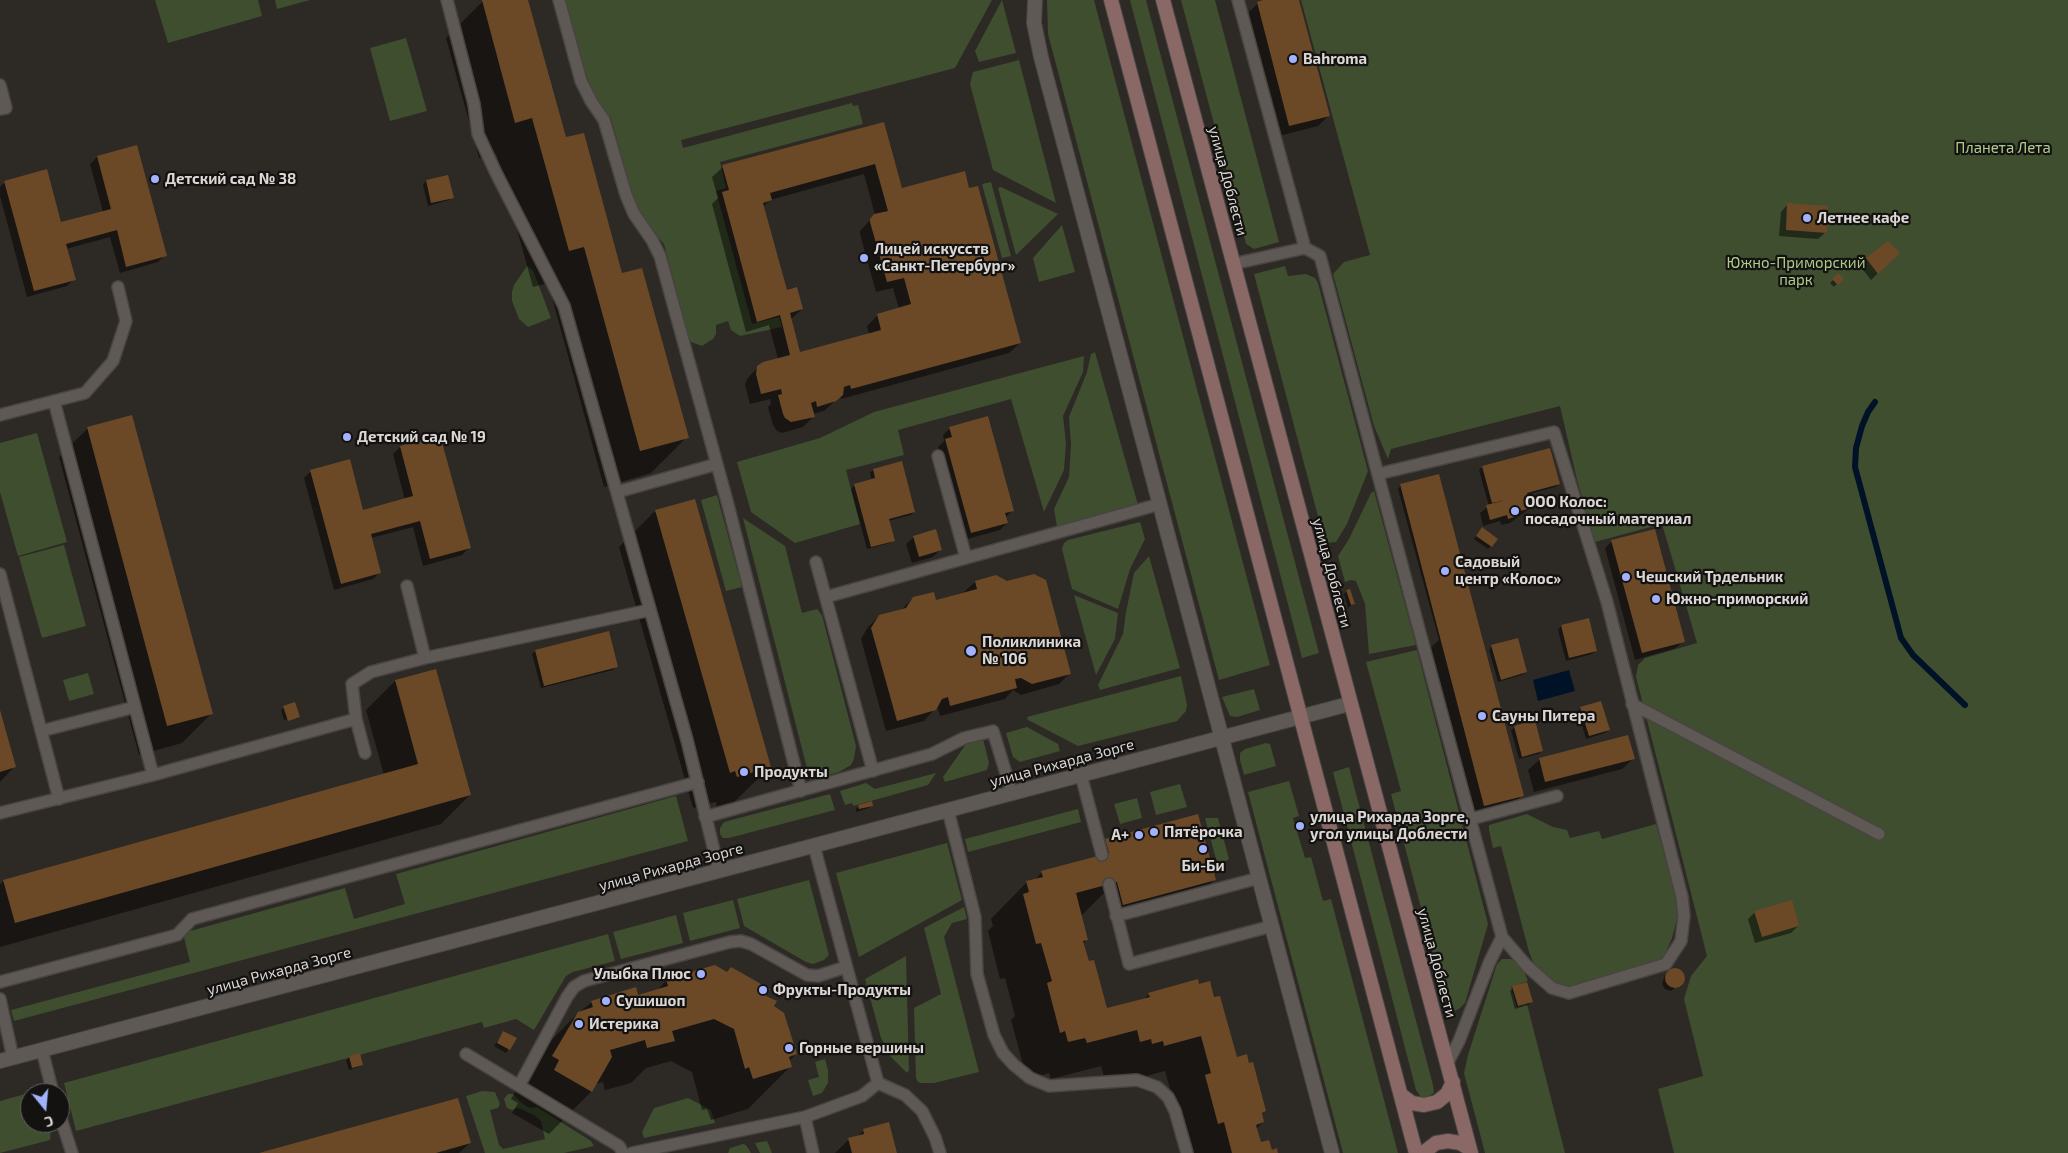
<!DOCTYPE html>
<meta charset="utf-8">
<style>
body{margin:0}
#map{position:relative;width:2068px;height:1153px;overflow:hidden;background:#2d2925;font-family:"Exo 2",sans-serif}
canvas{display:block}
.north{position:absolute;left:20px;top:1083px;width:50px;height:50px;box-sizing:border-box;background:#141210;border:1px solid #63615f;border-radius:50%;rotate:163deg;font-size:14px;font-weight:700;line-height:20px;text-align:center;color:#dad7d5}
.north::after{content:'';display:block;margin:auto;width:18px;height:22px;background:#a2b2fd;clip-path:polygon(50% 0,100% 100%,50% 72%,0 100%)}
</style>
<div id="map">
<canvas width="2068" height="1153"></canvas>
<div class="north">С</div>
</div>
<script>
const context = document.querySelector('canvas').getContext('2d');
context.lineJoin = 'round';
function fill(path, color) { context.fillStyle = color; context.fill(path, 'evenodd'); }
const toPath = rows => new Path2D(rows.map(r => 'M' + r).join(''));
function trace(path, color, width, dash) { context.strokeStyle = color; context.lineWidth = width; context.lineCap = dash ? 'butt' : 'round'; context.setLineDash(dash || []); context.stroke(path); }
function write(font, color, halo, rows, align = 'center') {
  context.font = font + ' "Exo 2",sans-serif'; context.lineWidth = 4.5; context.setLineDash([]); context.textBaseline = 'middle'; context.strokeStyle = halo; context.fillStyle = color; for (const [text, x, y, turn = 0] of rows) {
    context.save(); context.translate(x, y); context.rotate((+turn || 0) * Math.PI / 180); context.textAlign = isNaN(turn) ? turn : align; if (halo) context.strokeText(text, 0, 0); context.fillText(text, 0, 0); context.restore();
  }
}
fill(toPath([
 [155,0,258,0,262,16,168,43],
 [275,0,310,0,277,9],
 [565,0,992,0,955,68,681,140,683,148,852,103,853,106,858,105,863,124,720,162,726,188,716,191,752,324,779,317,782,327,740,336,731,330,728,321,716,325,716,334,713,339,702,346,691,342,688,336,664,244,641,218,630,187,611,118,597,101,590,86,575,41],
 [1002,0,1016,53,979,62,975,51],
 [1047,0,1094,0,1270,665,1219,680,1048,34],
 [1130,0,1146,0,1319,653,1302,658],
 [1181,0,1215,0,1279,242,1254,249,1246,244],
 [1301,0,2068,0,2068,1153,1674,1153,1658,1089,1703,1076,1684,999,1691,976,1707,956,1636,677,1638,665,1645,658,1697,643,1662,524,1595,542,1577,480,1560,406,1391,449,1388,459,1374,426,1333,274,1344,262,1370,255],
 [406,38,427,111,390,121,370,48],
 [1019,60,1056,203,993,170,970,84,973,72],
 [991,182,1011,256,1002,258,982,184],
 [1001,187,1058,214,1016,255,998,188],
 [1062,225,1075,272,1039,282,1033,258],
 [527,266,533,270,551,318,528,327,519,319,512,301,512,292,514,285],
 [1285,266,1288,276,1306,274,1315,278,1318,283,1368,471,1347,524,1336,542,1325,543,1254,274],
 [1095,352,1138,505,1057,527,1054,509,1069,477,1071,444,1069,417,1087,372,1091,354],
 [1084,356,1083,372,1063,416,1066,443,1064,470,1044,512,1011,399,898,430,904,455,846,470,860,524,795,543,751,512,737,462,820,438,874,412],
 [37,433,67,542,18,556,0,492,0,443],
 [1374,491,1416,645,1369,654,1365,604,1356,581,1351,580,1345,582,1338,556,1349,539,1371,493],
 [717,495,742,587,726,591,701,500],
 [743,518,785,546,802,613,817,609,822,615,856,746,854,759,851,765,839,772,810,780],
 [1140,522,1145,539,1130,569,1118,609,1072,589,1062,549,1064,543,1068,540],
 [64,545,86,626,42,638,19,557],
 [1149,556,1180,668,1100,690,1098,685,1123,634,1126,612,1134,573],
 [1074,595,1118,613,1115,639,1096,675],
 [1417,650,1488,924,1465,1003,1459,1009,1451,1012,1448,1011,1391,794,1401,791,1366,662],
 [88,673,94,694,69,701,63,680],
 [1181,676,1187,705,1186,711,1177,721,1078,746,1028,720,1027,717],
 [1254,689,1260,710,1237,717,1230,716,1222,697],
 [1027,727,1058,744,1060,751,1020,762,1013,757,1006,733],
 [983,739,989,763,987,770,945,782,943,777,966,744],
 [1266,743,1270,744,1276,766,1244,775,1240,760,1240,753,1245,749],
 [1349,767,1433,1085,1434,1093,1425,1098,1421,1097,1416,1090,1333,772],
 [936,773,928,785,853,806,852,803,845,805,840,791,866,783,875,789],
 [1289,781,1299,816,1293,818,1305,858,1311,857,1323,901,1331,899,1398,1153,1343,1153,1248,792],
 [1180,784,1187,807,1156,815,1150,792],
 [830,794,835,810,729,838,723,838,720,834,720,828,724,822],
 [676,796,688,841,14,1021,11,1010,190,962,183,933,345,888,354,919,405,904,396,874],
 [1137,798,1142,818,1120,824,1114,804],
 [1078,809,1081,822,968,852,965,839],
 [1527,814,1553,827,1567,830,1570,838,1599,831,1602,839,1656,824,1675,893,1678,915,1672,938,1664,957,1659,962,1575,987,1564,986,1553,982,1540,971,1533,962,1529,952,1501,846,1493,848,1489,830,1489,825],
 [1205,818,1218,818,1229,859,1218,867],
 [947,843,962,900,859,957,836,873],
 [809,880,829,955,824,960,813,964,806,962,744,926,737,899],
 [733,900,740,928,690,941,683,913],
 [964,907,967,919,952,923,944,937,979,1072,934,1083,921,1083,918,1082,916,1078,914,1008,941,994,924,928],
 [676,915,683,943,621,959,613,932],
 [608,934,615,961,573,972,566,976,534,1030,516,1019,484,1028,482,1022,76,1131,64,1083],
 [906,956,909,1070,907,1073,890,1056,881,1038,865,979],
 [1502,959,1511,959,1522,966,1528,981,1511,987,1517,1007,1527,1004,1565,1153,1485,1153,1464,1073,1468,1055,1497,964],
 [825,1059,828,1070,828,1083,822,1093,813,1096,808,1080,819,1077,815,1062],
 [40,1090,45,1093,30,1093,30,1123,60,1123,61,1125,51,1127,50,1140,0,1153,0,1101],
 [482,1091,495,1092,500,1104,498,1108,490,1110,499,1145,503,1149,545,1139,541,1121,534,1115,518,1108,512,1110,507,1108,504,1099,508,1094,513,1094,523,1104,530,1108,537,1107,591,1141,594,1146,564,1153,485,1153,466,1096],
 [688,1098,711,1110,715,1123,644,1138,642,1132,654,1108],
 [767,1141,772,1153,760,1153,755,1143],
 [743,1144,746,1145,751,1153,728,1153,730,1148]
]), '#3f4e2f');
fill(toPath([
 [1569,670,1575,691,1538,701,1533,680]
]), '#001227');
fill(toPath([
 [488,0,527,0,565,139,687,437,651,473,604,487,548,283,533,287,496,154,479,158,446,38,482,2],
 [1267,0,1298,0,1329,115,1318,126,1279,136,1247,14,1258,3],
 [883,124,901,190,1020,343,1009,353,841,399,840,396,824,411,813,414,814,416,803,427,782,433,777,431,773,425,768,407,771,404,770,399,750,404,745,385,747,379,758,367,778,359,769,325,746,332,712,204,718,198,712,177,723,167],
 [864,174,875,215,860,231,860,234,876,292,893,288,899,309,878,315,867,326,869,334,799,354,790,320,802,309,786,291,763,207,770,200],
 [136,147,165,255,158,262,120,273,110,237,66,249,74,279,67,286,27,297,0,196,0,187,5,182,60,224,103,212,90,164,97,157],
 [447,176,452,197,449,200,428,206,423,185,426,181],
 [1788,204,1826,232,1818,239,1779,236,1781,212],
 [1899,253,1871,280,1860,266,1867,259],
 [1838,275,1842,279,1834,287,1830,283],
 [88,428,211,714,182,743,139,755,59,457],
 [950,428,1012,511,1005,518,1007,523,1000,530,964,540,938,447,944,441,943,435],
 [400,447,469,548,462,555,423,566,413,527,371,538,380,572,373,579,334,590,304,478,311,471,362,511,405,500,393,454],
 [1483,467,1559,484,1555,487,1526,495,1530,508,1510,523,1501,525,1500,521,1483,526,1480,513,1489,506,1479,470],
 [873,470,914,512,911,515,888,521,893,540,890,543,867,549,851,489,855,485,872,481,870,473],
 [1438,476,1522,795,1508,810,1470,820,1427,651,1439,640,1398,489,1401,485],
 [655,511,770,767,733,803,717,808,716,802,693,808,619,547],
 [1479,532,1491,546,1488,549,1474,539],
 [914,537,940,550,933,557,912,563,906,544],
 [1612,541,1683,641,1676,648,1635,660,1605,548],
 [975,582,1069,674,1059,684,1021,695,1013,690,1005,699,940,716,937,706,924,721,886,731,861,639,868,627,879,616,902,609,913,598,935,601,964,592],
 [1347,591,1353,604,1348,608,1344,594],
 [1588,620,1596,651,1592,654,1566,661,1558,630,1561,626],
 [1492,646,1526,672,1522,675,1498,682,1489,650],
 [535,651,616,667,613,670,541,688,532,654],
 [435,670,470,795,441,824,0,947,0,885,3,881,384,775,366,710,395,681],
 [284,707,298,717,296,719,296,717,284,720,281,710],
 [1581,708,1609,730,1605,733,1586,739,1578,711],
 [0,713,14,767,0,782],
 [1515,727,1542,751,1538,754,1519,759,1511,730],
 [1627,736,1633,759,1622,769,1534,792,1528,770,1539,760],
 [872,805,869,808,856,812,856,809,859,806],
 [1106,840,1215,879,1204,890,1112,915,1106,891,1081,916,1087,939,1083,944,1106,1010,1143,1000,1149,994,1198,986,1213,999,1236,1058,1265,1111,1261,1115,1263,1122,1256,1129,1260,1144,1277,1153,1180,1153,1169,1113,1175,1107,1165,1071,1128,1081,1116,1080,1115,1075,1104,1077,1101,1066,1051,1079,1049,1073,1032,1078,1029,1067,1024,1068,1011,1020,1015,1016,1005,978,1000,979,988,931,993,926,991,919,1027,882,1034,881,1042,872,1097,858,1095,851],
 [1755,912,1798,926,1791,933,1755,943,1748,919],
 [1675,970,1680,972,1683,977,1682,982,1671,991,1665,989,1662,984,1665,975],
 [667,980,764,997,772,1006,796,1054,789,1061,791,1066,748,1109,711,1120,707,1109,702,1110,692,1072,671,1061,646,1068,631,1083,605,1090,603,1082,595,1084,591,1092,549,1134,512,1113,518,1103,511,1099,536,1056,578,1013,592,1002,638,996,656,991],
 [1513,988,1531,1002,1528,1005,1515,1009,1510,991],
 [504,1032,515,1039,506,1053,494,1046],
 [359,1055,361,1064,358,1067,349,1070,346,1061,349,1057],
 [864,1130,896,1153,835,1153,849,1139,857,1137],
 [470,1143,459,1153,262,1153]
]), '#0007');
trace(toPath([
 [1875,402,1868,412,1862,426,1856,448,1855,467,1901,638,1913,655,1965,705]
]), '#001227', 6);
fill(toPath([
 [482,0,528,0,566,137,584,133,622,273,642,268,689,438,640,451,584,247,569,251,532,118,515,123],
 [1263,0,1299,0,1330,116,1289,126,1257,2],
 [884,122,902,188,965,171,969,188,978,186,1021,343,851,389,850,385,844,387,843,395,836,401,817,407,816,401,811,403,815,417,791,422,785,418,783,414,778,395,782,394,781,389,761,394,756,374,757,366,763,362,790,355,780,315,757,322,722,192,729,190,722,165],
 [875,164,888,211,874,214,870,219,870,222,887,282,904,278,911,304,877,314,881,330,800,352,790,313,803,309,797,287,787,290,763,203,772,200,770,193],
 [137,145,167,256,126,267,117,230,66,244,76,280,34,291,4,181,47,169,61,222,111,209,97,156],
 [448,175,454,198,431,203,426,180],
 [1787,203,1828,206,1827,233,1786,230],
 [1888,241,1900,253,1878,274,1866,258],
 [1838,273,1844,279,1838,285,1832,279],
 [132,415,213,714,167,726,87,427],
 [988,416,1014,511,1005,513,1008,523,971,533,945,439,952,437,949,427],
 [440,435,471,548,430,559,420,521,371,534,381,573,341,584,310,470,350,459,363,510,413,496,400,446],
 [1550,448,1560,484,1527,493,1531,508,1517,512,1518,516,1508,519,1507,515,1490,520,1486,505,1506,500,1492,503,1482,466],
 [902,461,915,512,889,519,895,541,871,547,854,484,875,478,873,469],
 [1439,474,1524,796,1484,806,1400,484],
 [695,499,771,767,737,777,735,771,730,773,655,510],
 [1482,527,1498,539,1492,547,1476,536],
 [936,529,942,550,919,557,913,536],
 [1655,529,1685,642,1642,653,1611,540],
 [1034,574,1046,580,1071,674,1032,684,1021,678,1015,679,1017,688,950,706,948,697,942,699,936,710,897,721,871,628,879,615,906,608,913,597,934,592,936,600,977,589,975,581,996,575,1007,581],
 [1350,589,1355,604,1351,605,1346,590],
 [1589,618,1597,651,1569,658,1561,625],
 [609,631,618,667,544,686,535,650],
 [1518,638,1527,672,1501,680,1491,645],
 [436,669,471,795,15,923,3,880,418,764,395,680],
 [1601,701,1610,730,1589,736,1580,707],
 [295,702,300,717,288,721,283,706],
 [0,710,16,767,0,772],
 [1535,720,1543,751,1522,757,1514,726],
 [1628,735,1635,759,1545,782,1539,758],
 [872,801,873,806,859,809,858,805],
 [1198,814,1216,880,1123,905,1117,882,1076,893,1088,940,1083,941,1089,961,1094,960,1107,1008,1150,997,1148,993,1198,979,1199,984,1210,981,1214,997,1220,996,1237,1057,1247,1054,1249,1063,1253,1062,1266,1111,1262,1113,1264,1122,1256,1125,1261,1142,1269,1140,1272,1150,1277,1148,1278,1153,1232,1153,1224,1122,1218,1124,1205,1075,1211,1073,1201,1036,1164,1046,1163,1041,1152,1044,1151,1039,1140,1042,1137,1030,1087,1043,1085,1038,1068,1042,1065,1031,1060,1033,1047,983,1052,981,1041,943,1036,944,1023,894,1029,892,1026,881,1043,877,1041,871,1109,853,1105,839],
 [1792,900,1799,926,1762,937,1754,911],
 [715,965,727,972,731,967,770,989,766,996,777,1001,774,1006,784,1013,797,1054,789,1057,792,1067,753,1079,749,1067,745,1069,734,1029,714,1019,672,1031,675,1041,647,1048,645,1040,610,1050,612,1057,592,1092,554,1070,559,1060,552,1056,578,1012,593,1007,591,1001,636,987,638,995,668,986,666,979],
 '1665 978a10 10 0 1 1 20 0a10 10 0 1 1-20 0Z',
 [1527,982,1533,1002,1518,1006,1512,986],
 [503,1031,517,1038,510,1050,497,1043],
 [360,1053,363,1065,352,1068,349,1056],
 [458,1098,471,1143,436,1153,259,1153],
 [889,1122,897,1153,852,1153,848,1138,864,1134,863,1129]
]), '#6b4926');
const service = toPath([
 [447,0,474,104,478,134,496,173,564,306,687,740,719,871],
 [559,0,581,81,591,101,604,120,626,195,634,214,652,240,660,256,727,501,801,791],
 [1238,0,1305,248],
 [0,85,6,108,0,109],
 [1233,264,1305,248,1320,256,1420,633,1502,937,1527,966,1552,988,1569,993,1666,964,1681,941,1684,916,1682,897,1607,602,1554,432,1378,474],
 [54,401,153,775],
 [0,415,85,393,113,361,126,321,118,287],
 [938,456,966,558],
 [617,492,717,464],
 [816,562,873,771],
 [0,574,59,799],
 [407,586,425,658],
 [826,597,1160,504],
 [1632,704,1879,834],
 [356,719,365,753],
 [41,731,135,707],
 [1081,775,1102,855],
 [948,810,975,917,977,974,994,1035,1003,1053,1014,1065,1030,1078,1049,1086,1137,1080,1157,1087,1168,1097,1175,1111,1187,1153],
 [0,813,153,775,356,719,352,684,371,672,425,658,650,610],
 [705,817,932,754,964,738,993,731,1012,793],
 [1471,819,1557,796],
 [814,846,878,1083],
 [1109,884,1129,964,1272,926],
 [1116,916,1259,878],
 [0,982,177,935,192,919,698,782],
 [0,999,13,1058],
 [42,1050,53,1093],
 [466,1054,619,1146,623,1153],
 [1448,1062,1459,1041,1490,961,1502,937],
 [878,1083,905,1095,922,1111,935,1137,940,1153],
 [520,1084,567,997,574,987,584,981,730,942,741,941,751,944,807,975,818,976,846,967],
 [60,1116,72,1153],
 [805,1117,813,1153],
 [632,1153,805,1117,862,1096,878,1083]
]);
const minor = toPath([
 [1035,0,1034,23,1041,57,1332,1153],
 [0,1061,1349,704]
]);
const secondary = toPath([
 [1111,0,1416,1153],
 [1163,0,1471,1153],
 [1401,1095,1412,1103,1424,1105,1437,1102,1447,1094,1453,1082],
 [1423,1153,1436,1143,1448,1141,1460,1143,1470,1149]
]);
trace(service, '#484442', 14);
trace(minor, '#484442', 16);
trace(secondary, '#484442', 16);
trace(service, '#5e5955', 11);
trace(minor, '#5e5955', 14);
trace(secondary, '#8a6865', 14);
for (const [x, y, r, color] of [
 [1293,59,5,"#a2b2fd"],
 [155,179,5,"#a2b2fd"],
 [1807,218,5,"#a2b2fd"],
 [864,258,5,"#a2b2fd"],
 [347,437,5,"#a2b2fd"],
 [1515,511,5,"#a2b2fd"],
 [1445,571,5,"#a2b2fd"],
 [1626,577,5,"#a2b2fd"],
 [1656,599,5,"#a2b2fd"],
 [971,651,6,"#a2b2fd"],
 [1482,716,5,"#a2b2fd"],
 [744,772,5,"#a2b2fd"],
 [1300,826,5,"#a2b2fd"],
 [1154,832,5,"#a2b2fd"],
 [1139,835,5,"#a2b2fd"],
 [1203,849,5,"#a2b2fd"],
 [701,974,5,"#a2b2fd"],
 [763,990,5,"#a2b2fd"],
 [606,1001,5,"#a2b2fd"],
 [579,1024,5,"#a2b2fd"],
 [789,1048,5,"#a2b2fd"]
]) { const dot = new Path2D(); dot.arc(x, y, r, 0, 2 * Math.PI); context.fillStyle = color; context.fill(dot); trace(dot, '#141210', 2); }
write('bold 15px', '#dad7d5', '#141210', [
 ["Bahroma",1303,59],
 ["Детский сад № 38",165,179],
 ["Летнее кафе",1817,218],
 ["Лицей искусств",874,249],
 ["«Санкт-Петербург»",874,266],
 ["Детский сад № 19",357,437],
 ["ООО Колос:",1525,502],
 ["посадочный материал",1525,519],
 ["Садовый",1455,562],
 ["центр «Колос»",1455,579],
 ["Чешский Трдельник",1636,577],
 ["Южно-приморский",1666,599],
 ["Поликлиника",982,642],
 ["№ 106",982,659],
 ["Сауны Питера",1492,716],
 ["Продукты",754,772],
 ["улица Рихарда Зорге,",1310,817],
 ["угол улицы Доблести",1310,834],
 ["Пятёрочка",1164,832],
 ["А+",1129,835,"right"],
 ["Би-Би",1203,866,"center"],
 ["Улыбка Плюс",691,974,"right"],
 ["Фрукты-Продукты",773,990],
 ["Сушишоп",616,1001],
 ["Истерика",589,1024],
 ["Горные вершины",799,1048]
], 'left');
write('15px', '#adce8a', '#141210', [
 ["Планета Лета",2003,148],
 ["Южно-Приморский",1796,263],
 ["парк",1796,280]
]);
write('15px', '#dad7d5', '#141210', [
 ["улица Доблести",1228,181,75],
 ["улица Доблести",1332,573,75],
 ["улица Рихарда Зорге",1062,763,-15],
 ["улица Рихарда Зорге",671,867,-15],
 ["улица Доблести",1437,963,75],
 ["улица Рихарда Зорге",279,971,-15]
]);
</script>
